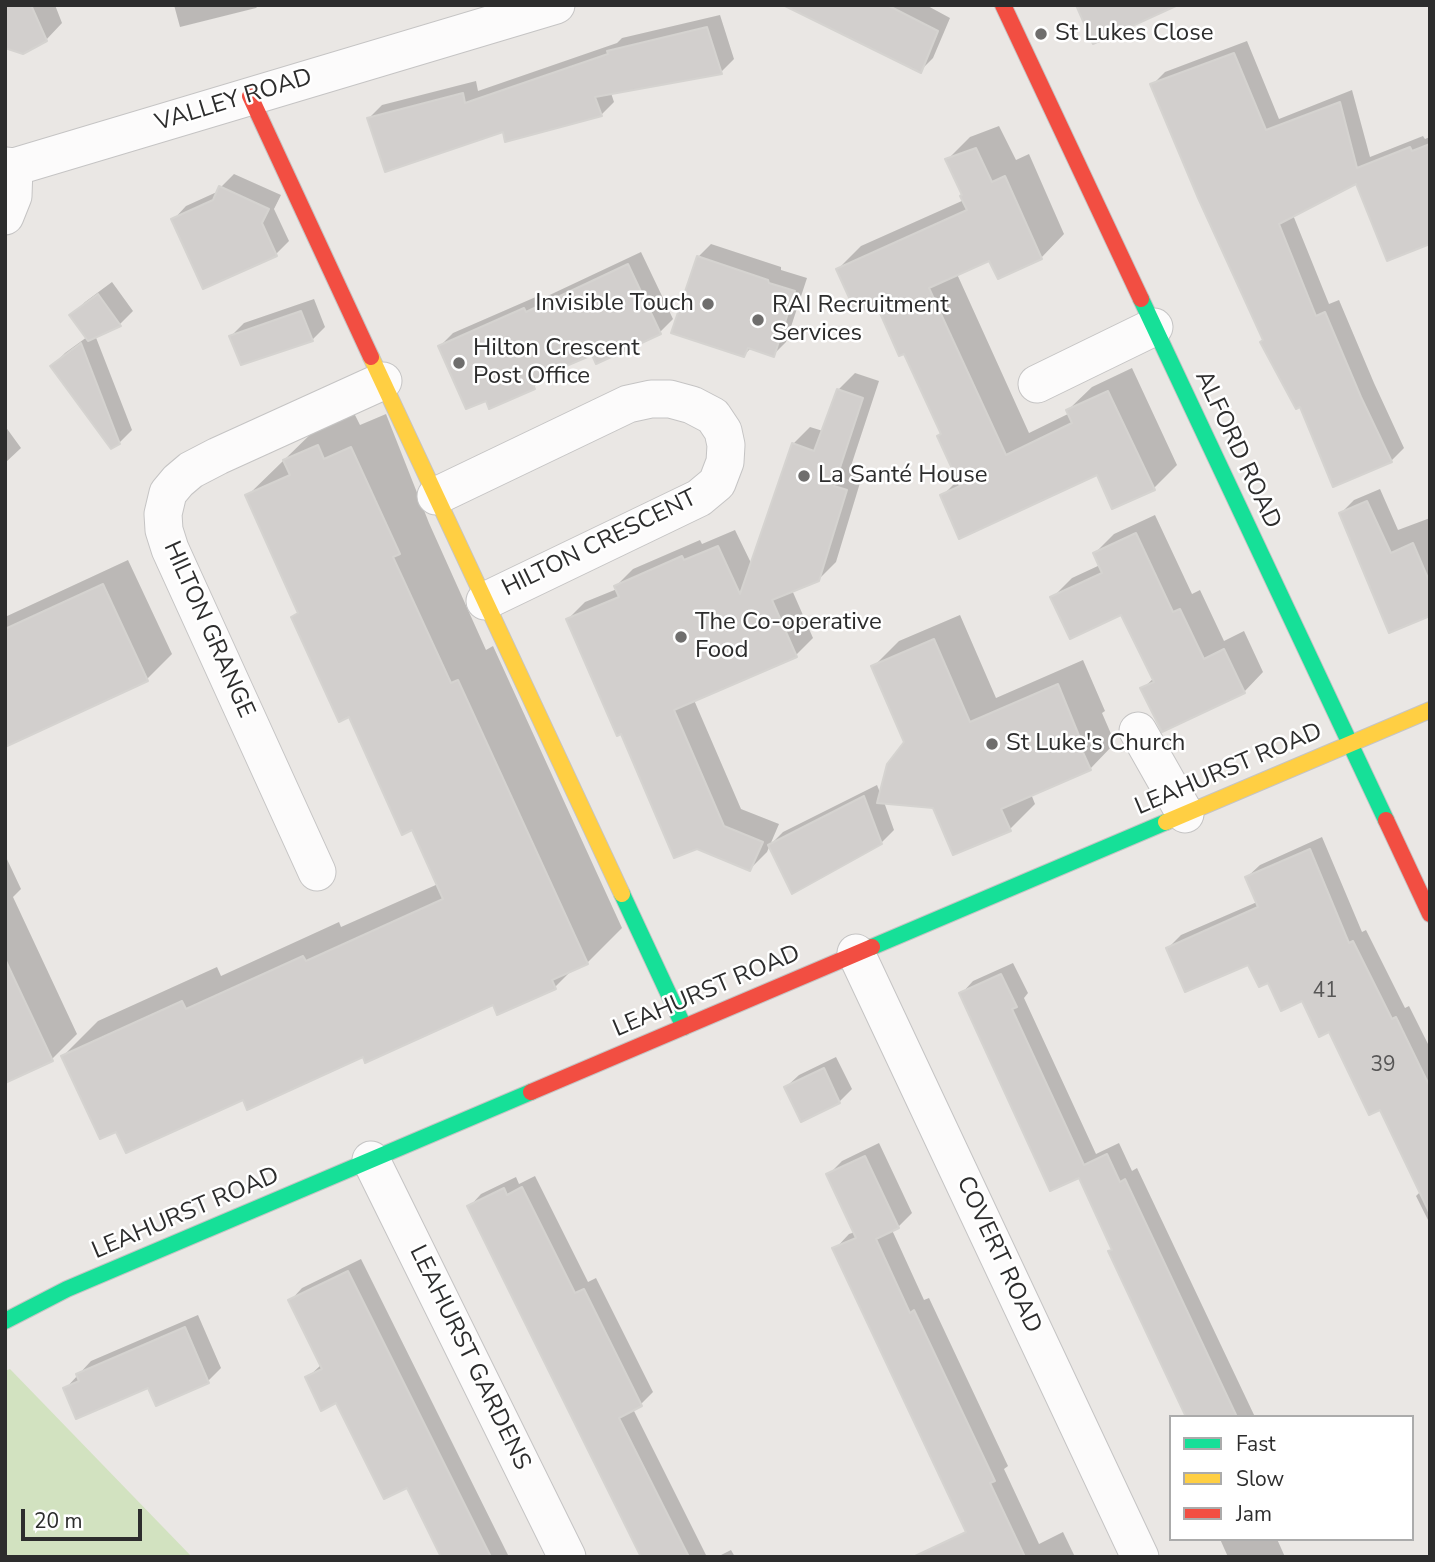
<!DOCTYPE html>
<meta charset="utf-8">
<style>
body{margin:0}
#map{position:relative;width:1435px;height:1562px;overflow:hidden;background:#eae7e4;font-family:"Nunito Sans",sans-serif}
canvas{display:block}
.frame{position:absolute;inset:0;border:7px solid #2d2d2d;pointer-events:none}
.legend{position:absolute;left:1169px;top:1415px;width:245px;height:126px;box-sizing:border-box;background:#fff;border:2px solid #ababab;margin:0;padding:9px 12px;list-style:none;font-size:21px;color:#2d2d2d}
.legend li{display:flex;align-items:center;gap:14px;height:35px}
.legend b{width:35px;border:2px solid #ababab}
.scale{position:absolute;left:21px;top:1509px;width:121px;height:32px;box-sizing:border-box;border:4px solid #2d2d2d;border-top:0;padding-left:9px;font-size:21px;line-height:24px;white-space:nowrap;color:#2d2d2d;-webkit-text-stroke:5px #fff;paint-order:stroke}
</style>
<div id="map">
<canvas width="1435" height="1562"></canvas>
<div class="frame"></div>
<ul class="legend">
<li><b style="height:9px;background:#16e098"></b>Fast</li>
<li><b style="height:9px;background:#ffcf43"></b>Slow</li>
<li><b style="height:9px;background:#f24e42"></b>Jam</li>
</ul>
<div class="scale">20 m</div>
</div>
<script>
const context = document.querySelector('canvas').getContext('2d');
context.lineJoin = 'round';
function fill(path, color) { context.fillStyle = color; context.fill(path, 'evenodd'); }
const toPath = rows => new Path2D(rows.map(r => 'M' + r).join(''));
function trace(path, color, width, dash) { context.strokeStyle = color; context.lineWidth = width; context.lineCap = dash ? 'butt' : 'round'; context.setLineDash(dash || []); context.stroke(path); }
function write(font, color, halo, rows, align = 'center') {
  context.font = font + ' "Nunito Sans",sans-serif'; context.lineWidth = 5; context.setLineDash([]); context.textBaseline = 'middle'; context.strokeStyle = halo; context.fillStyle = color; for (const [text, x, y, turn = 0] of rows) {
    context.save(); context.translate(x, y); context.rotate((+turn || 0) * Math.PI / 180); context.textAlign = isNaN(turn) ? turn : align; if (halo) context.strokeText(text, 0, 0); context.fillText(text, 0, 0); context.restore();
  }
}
fill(toPath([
 [10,1369,192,1557,5,1557,5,1371]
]), '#d2e2c0');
fill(toPath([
 [5,5,55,5,62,23,46,40],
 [174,5,259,5,256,8,180,27],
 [834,5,926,5,950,18,933,58,920,71],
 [720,15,734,59,721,72,611,93,614,102,601,115,504,130,369,118,382,105,476,81,478,91,617,43,622,38],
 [1247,41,1279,119,1352,90,1370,157,1423,136,1425,139,1430,137,1430,243,1357,182,1293,215,1329,304,1339,300,1374,383,1404,448,1391,461,1334,484,1301,405,1265,339,1152,85,1165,72],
 [999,126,1016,160,1029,154,1064,234,1041,258,990,258,957,274,1029,433,1070,413,1068,410,1092,387,1132,368,1177,465,1154,488,1098,473,942,496,959,479,942,433,905,352,877,302,838,269,861,246,964,200,964,195,947,160,970,137],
 [234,174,281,195,274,209,289,241,276,254,173,220,186,206,219,191,221,187],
 [711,244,781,267,781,270,807,278,786,342,773,355,752,347,744,355,698,257],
 [641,252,673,319,660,332,593,353,547,374,534,387,486,398,440,346,453,333,538,296,539,300],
 [112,282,133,311,120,324,95,335,132,430,119,443,52,366,65,353,87,337,72,315,85,302],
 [314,299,325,327,312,340,231,336,244,323],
 [855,373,879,381,850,469,863,473,836,562,818,580,792,590,813,638,796,655,694,700,741,809,779,824,767,852,750,869,622,732,568,619,585,602,617,589,616,586,633,569,700,540,702,544,735,530,752,565,793,444,810,427,823,431,838,390],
 [353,411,360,425,386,414,429,523,486,650,493,646,622,928,587,963,574,968,555,987,493,1003,364,1055,243,1097,117,1130,63,1056,98,1021,217,967,221,976,339,922,341,927,438,884,413,828,293,617,299,611,247,496,320,425],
 [5,426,21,448,5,463],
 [1380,489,1398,530,1430,518,1430,614,1341,513,1354,500],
 [1155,515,1192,594,1200,590,1224,641,1244,631,1263,672,1244,692,1142,689,1154,678,1122,613,1053,597,1072,578,1100,565,1095,553,1114,534],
 [128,560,172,654,147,679,5,745,5,617],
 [960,615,996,698,1083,660,1105,711,1102,713,1115,743,1090,769,1031,794,1035,804,1010,829,934,806,884,802,894,830,881,843,770,845,783,832,877,785,881,795,906,743,873,667,899,641],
 [1322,837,1362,932,1366,930,1405,1008,1409,1006,1430,1048,1430,1224,1416,1196,1421,1191,1380,1108,1330,1030,1302,998,1268,981,1249,962,1168,948,1181,935,1257,902,1247,877,1260,865],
 [5,855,21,889,13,897,77,1034,52,1059,5,1081],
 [1013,963,1028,993,1024,998,1096,1154,1119,1143,1132,1171,1137,1168,1255,1417,1188,1417,1079,1175,961,994,973,981],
 [836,1057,852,1089,839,1102,786,1087,799,1075],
 [879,1143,912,1213,898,1227,892,1230,924,1300,929,1298,1008,1466,1004,1469,1039,1544,1063,1532,1075,1557,978,1557,968,1532,835,1249,849,1234,855,1232,828,1175,842,1161],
 [535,1176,588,1282,596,1278,653,1392,641,1404,633,1409,707,1557,644,1557,469,1207,481,1194,516,1177,519,1184],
 [361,1259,509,1557,443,1557,407,1485,337,1401,307,1378,322,1364,290,1301,302,1288],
 [198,1315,221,1368,208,1381,157,1404,149,1385,65,1389,91,1361],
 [1220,1539,1277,1539,1285,1557,1228,1557],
 [731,1550,735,1557,717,1557]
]), '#0003');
const building = toPath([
 [5,5,31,5,47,41,23,54,5,48,5,5],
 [783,5,887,5,938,31,921,73,783,5],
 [1076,5,1178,5,1093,44,1076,5],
 [707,27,722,74,595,97,602,116,505,142,503,132,385,172,367,118,463,93,465,103,608,54,607,51,707,27],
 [1234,53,1266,130,1340,102,1357,168,1410,147,1412,151,1430,144,1430,244,1387,261,1356,184,1279,224,1316,316,1325,312,1361,397,1392,462,1333,487,1300,407,1296,409,1260,342,1263,340,1198,198,1150,84,1234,53],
 [976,148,992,182,1005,176,1042,259,998,279,989,261,929,288,1006,455,1072,423,1066,410,1108,391,1155,490,1112,509,1097,475,959,539,940,495,960,486,937,436,941,434,904,354,899,356,876,304,856,313,836,269,967,210,960,196,962,195,945,159,976,148],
 [219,186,269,209,262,223,277,256,203,289,171,219,213,200,219,186],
 [697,256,768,280,769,283,795,291,774,357,748,348,744,357,671,333,697,256],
 [628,264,661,334,596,364,592,355,531,381,535,389,489,409,486,401,466,409,438,346,524,308,526,312,628,264],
 [98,294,121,326,88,341,69,315,98,294],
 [301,311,313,341,241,365,229,336,301,311],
 [81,343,120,444,111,449,50,366,81,343],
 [837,389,863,398,834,486,847,490,819,581,772,600,797,657,674,710,724,826,763,842,750,871,697,849,674,858,621,734,617,736,566,619,619,597,614,586,682,556,684,560,718,546,740,594,792,443,814,451,837,389],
 [318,445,324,459,351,447,400,554,393,557,451,683,458,680,588,964,552,980,556,989,497,1015,493,1005,365,1063,363,1057,247,1110,243,1100,126,1153,116,1132,100,1139,61,1056,182,1001,186,1009,303,956,306,961,443,899,412,830,402,835,349,717,339,722,291,617,298,613,245,495,290,475,283,460,318,445],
 [1367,501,1391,553,1413,543,1430,583,1430,616,1389,633,1339,513,1367,501],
 [1136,533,1173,612,1180,609,1204,659,1224,649,1245,693,1162,732,1140,688,1154,682,1121,615,1070,639,1050,597,1102,573,1093,553,1136,533],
 [103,584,148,681,5,747,5,629,103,584],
 [934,639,970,722,1058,684,1080,738,1077,739,1091,770,1001,809,1011,831,953,855,933,808,877,803,887,764,904,742,871,666,934,639],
 [864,796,882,844,792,894,768,845,864,796],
 [1310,849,1349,943,1353,941,1392,1019,1396,1017,1430,1087,1430,1214,1380,1110,1369,1115,1329,1032,1319,1037,1302,1001,1281,1011,1268,983,1259,987,1248,965,1185,992,1166,948,1258,907,1245,877,1310,849],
 [5,959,53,1061,5,1083,5,959],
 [1001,974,1017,1007,1012,1009,1084,1165,1107,1154,1120,1182,1125,1179,1237,1417,1186,1417,1108,1251,1112,1250,1079,1178,1050,1191,959,993,1001,974],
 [824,1068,840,1103,801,1122,784,1087,824,1068],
 [865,1156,899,1228,876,1239,910,1313,914,1310,995,1481,990,1483,1025,1557,913,1557,966,1532,832,1248,856,1238,826,1174,865,1156],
 [522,1187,575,1293,584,1289,642,1406,619,1418,689,1557,641,1557,467,1206,504,1188,507,1195,522,1187],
 [348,1271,491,1557,441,1557,407,1488,384,1499,336,1403,321,1411,305,1377,322,1369,288,1300,348,1271],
 [185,1327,209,1383,156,1406,148,1388,76,1419,63,1388,79,1381,76,1374,185,1327]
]);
fill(building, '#d2cfcd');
trace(building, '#d5d3d0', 2);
const street = toPath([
 [5,166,14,167,556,5],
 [5,216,13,196,14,167],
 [1037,384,1154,327],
 [436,496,628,404,651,399,670,399,692,405,713,416,723,431,726,445,725,462,717,483,699,498,485,601],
 [1138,731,1185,814],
 [317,872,170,549,164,530,163,514,168,493,178,481,191,470,218,456,383,381],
 [856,953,1140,1557],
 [371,1160,567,1557]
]);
const fast = toPath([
 [1141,299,1386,820],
 [622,894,684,1027],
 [872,947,1166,822],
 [5,1321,67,1289,531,1092]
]);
const slow = toPath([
 [371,357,622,894],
 [1166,822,1430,710]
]);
const jam = toPath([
 [1003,5,1141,299],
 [250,96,371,357],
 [1386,820,1430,914],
 [531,1092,872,947]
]);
trace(street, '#c5c4c4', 39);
trace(fast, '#c5c4c4', 18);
trace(slow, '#c5c4c4', 18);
trace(jam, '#c5c4c4', 18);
trace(street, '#fcfbfb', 37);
trace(fast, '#16e098', 16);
trace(slow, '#ffcf43', 16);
trace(jam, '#f24e42', 16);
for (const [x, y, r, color] of [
 [1041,34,7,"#6f6e6d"],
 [708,304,7,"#6f6e6d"],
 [758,320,7,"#6f6e6d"],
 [459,363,7,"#6f6e6d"],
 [804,476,7,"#6f6e6d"],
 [681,637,7,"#6f6e6d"],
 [992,744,7,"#6f6e6d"]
]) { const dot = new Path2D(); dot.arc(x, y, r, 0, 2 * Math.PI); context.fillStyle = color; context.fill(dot); trace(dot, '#fff', 2.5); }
write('21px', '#575656', null, [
 ["41",1325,992],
 ["39",1383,1066]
]);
write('24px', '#2d2d2d', '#fff', [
 ["St Lukes Close",1055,34],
 ["Invisible Touch",694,304,"right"],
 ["RAI Recruitment",772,306],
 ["Services",772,334],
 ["Hilton Crescent",473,349],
 ["Post Office",473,377],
 ["La Santé House",818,476],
 ["The Co-operative",695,623],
 ["Food",695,651],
 ["St Luke's Church",1006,744]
], 'left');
write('24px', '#2d2d2d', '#fff', [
 ["VALLEY ROAD",234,101,-17],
 ["ALFORD ROAD",1237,450,65],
 ["HILTON CRESCENT",600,544,-26],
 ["HILTON GRANGE",208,630,66],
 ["LEAHURST ROAD",1229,770,-23],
 ["LEAHURST ROAD",707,992,-23],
 ["LEAHURST ROAD",186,1214,-23],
 ["COVERT ROAD",998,1255,65],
 ["LEAHURST GARDENS",469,1358,64]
]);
</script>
